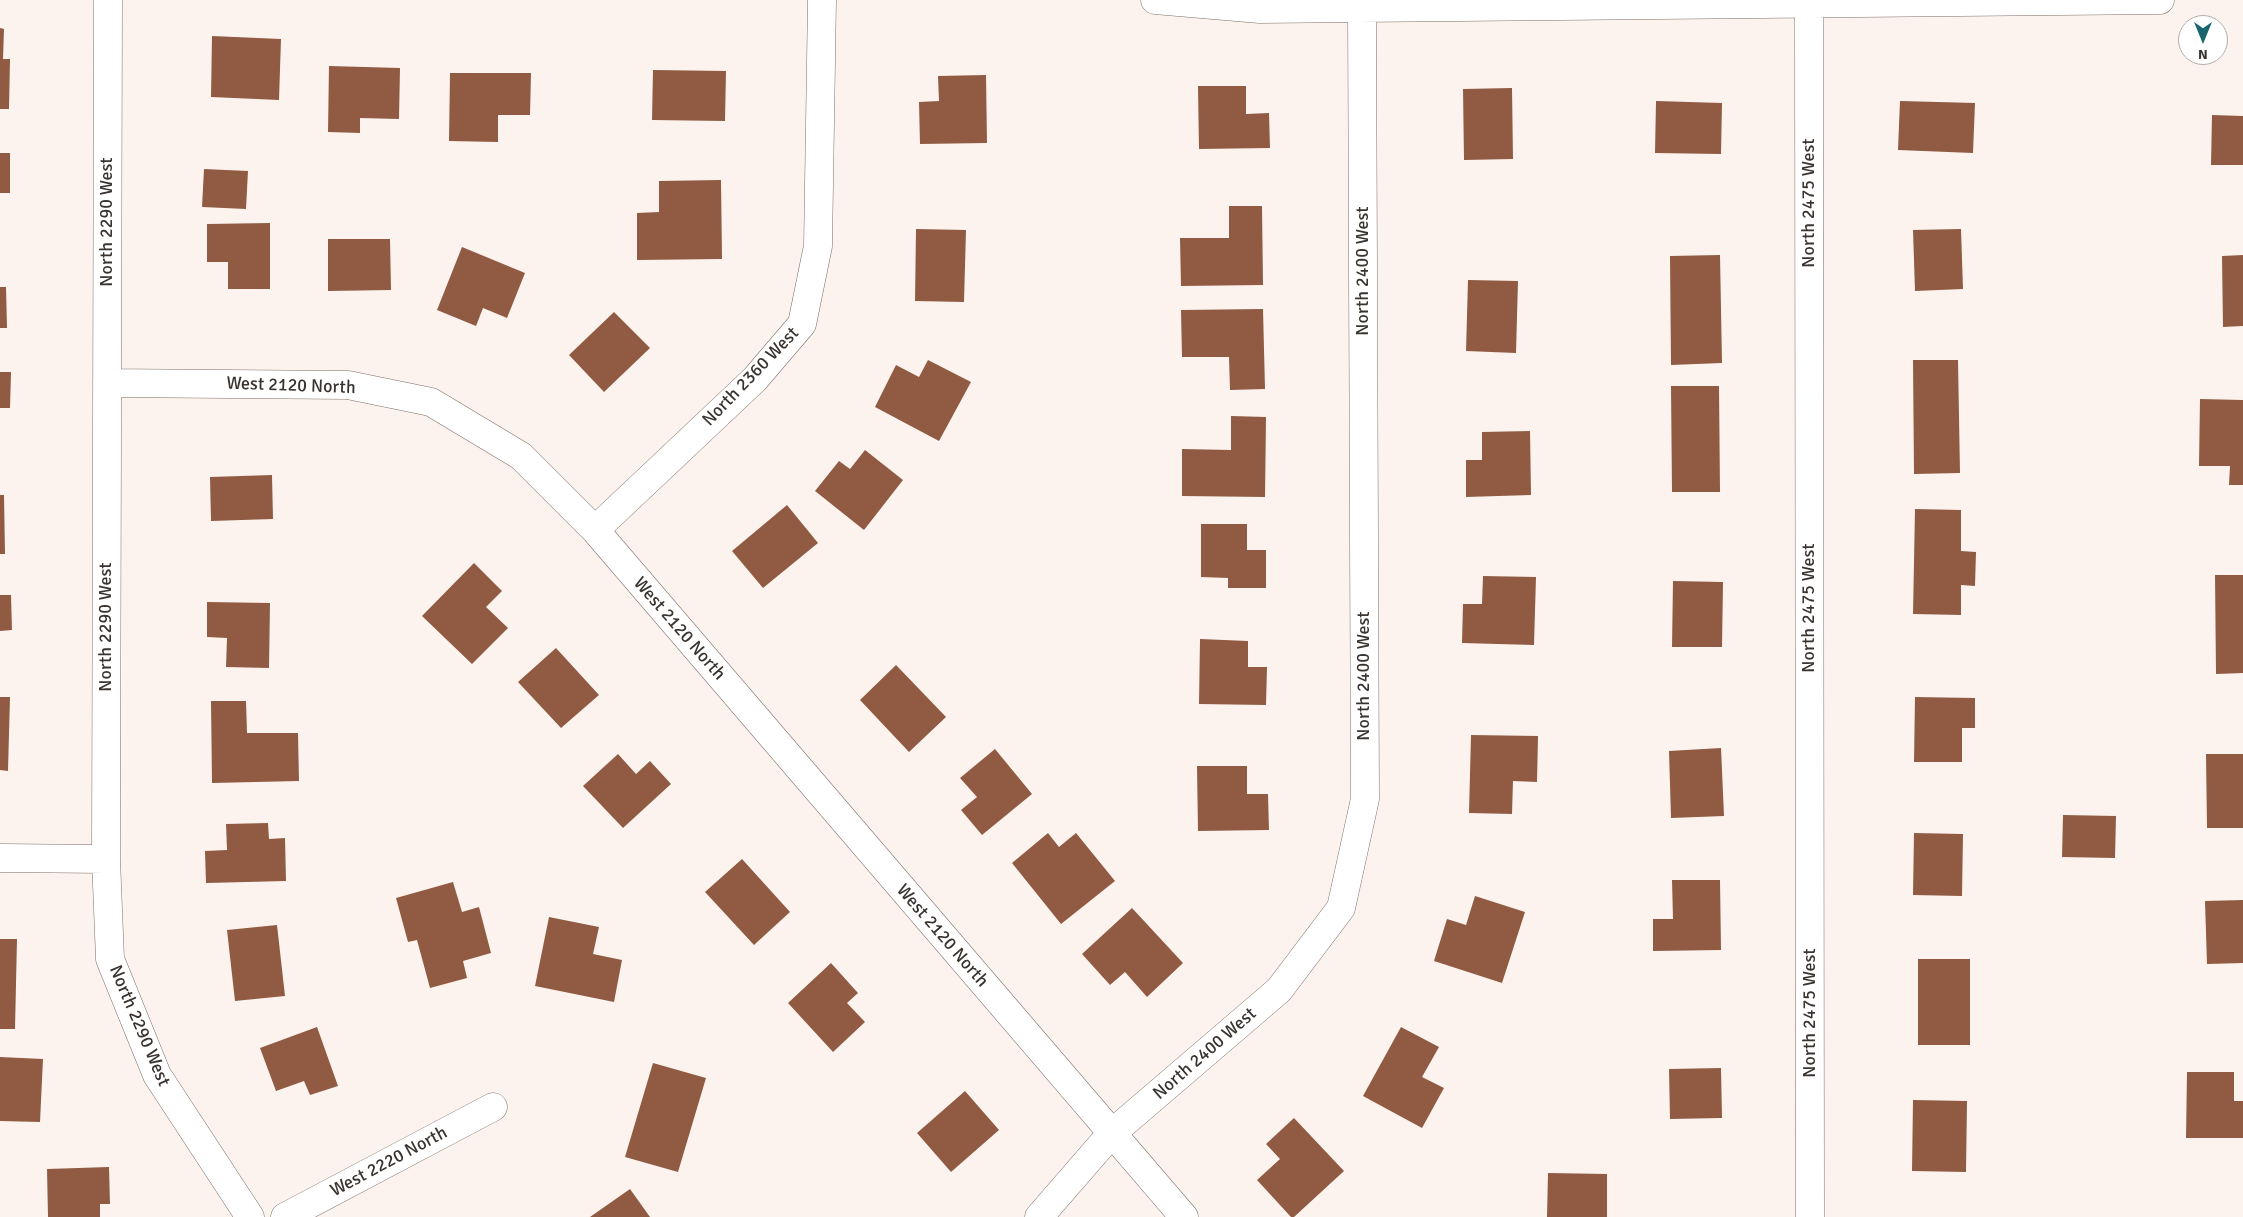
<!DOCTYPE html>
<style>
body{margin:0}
#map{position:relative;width:2243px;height:1217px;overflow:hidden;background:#fdf3ee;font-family:Signika,sans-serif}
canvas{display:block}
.north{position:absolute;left:2178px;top:15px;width:50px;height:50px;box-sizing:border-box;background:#fff;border:1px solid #b0aead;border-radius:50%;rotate:180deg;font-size:14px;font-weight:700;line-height:20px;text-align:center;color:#3a3431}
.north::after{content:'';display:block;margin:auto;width:18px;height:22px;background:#18666b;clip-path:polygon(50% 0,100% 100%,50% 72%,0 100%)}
</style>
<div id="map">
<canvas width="2243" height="1217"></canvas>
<div class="north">N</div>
</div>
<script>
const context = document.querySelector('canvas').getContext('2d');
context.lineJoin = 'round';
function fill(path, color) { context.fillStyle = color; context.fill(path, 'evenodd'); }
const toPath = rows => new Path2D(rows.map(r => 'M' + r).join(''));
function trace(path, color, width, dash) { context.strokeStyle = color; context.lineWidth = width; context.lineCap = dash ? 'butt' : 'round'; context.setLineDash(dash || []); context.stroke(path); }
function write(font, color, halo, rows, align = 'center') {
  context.font = font + ' Signika,sans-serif'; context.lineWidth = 5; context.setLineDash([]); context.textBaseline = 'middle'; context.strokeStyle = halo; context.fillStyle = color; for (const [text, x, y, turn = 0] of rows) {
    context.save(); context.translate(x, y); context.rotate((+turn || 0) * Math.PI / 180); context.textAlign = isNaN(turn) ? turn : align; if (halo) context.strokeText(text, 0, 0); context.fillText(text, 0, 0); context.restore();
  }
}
fill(toPath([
 [0,28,4,29,3,59,10,59,9,109,0,109],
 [212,36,281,39,279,100,211,97],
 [329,66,400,68,399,119,360,118,360,133,328,132],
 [653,70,726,71,725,121,652,120],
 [450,73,531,73,530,115,498,115,498,142,449,141],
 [986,75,987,143,920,144,919,102,939,101,938,76],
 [1198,86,1246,86,1246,114,1269,113,1270,148,1199,149],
 [1512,88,1513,159,1464,160,1463,89],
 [1656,101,1722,103,1721,154,1655,153],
 [1900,101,1975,103,1973,153,1898,150],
 [2212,115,2243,116,2243,165,2211,165],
 [0,153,10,153,10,193,0,193],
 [204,169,248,171,246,209,202,207],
 [721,180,722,259,637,260,637,213,659,212,659,181],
 [1229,206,1262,206,1263,285,1181,286,1180,238,1229,238],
 [270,223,270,289,228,289,228,262,207,262,207,224],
 [916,229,966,230,964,302,915,301],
 [1961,229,1963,289,1915,291,1913,230],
 [328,239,390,239,391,290,328,291],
 [462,247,525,273,507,318,483,308,476,326,437,310],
 [1720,255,1722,363,1671,365,1670,256],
 [2243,255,2243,326,2223,327,2222,256],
 [1468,280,1518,281,1516,353,1466,351],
 [0,287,6,287,7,328,0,328],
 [1263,309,1265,389,1230,390,1229,357,1182,357,1181,310],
 [614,312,650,348,604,392,569,355],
 [928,360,971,382,939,441,875,407,896,365,919,377],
 [1913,360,1958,360,1960,473,1914,474],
 [0,372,11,372,10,408,0,408],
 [1671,386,1719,386,1720,492,1672,492],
 [2200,399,2243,400,2243,485,2229,485,2230,466,2199,466],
 [1231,416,1266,417,1265,497,1182,496,1182,449,1231,450],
 [1530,431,1531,495,1466,497,1466,460,1482,460,1482,432],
 [865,450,903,480,864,530,815,491,839,461,850,469],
 [272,475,273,519,211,521,210,477],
 [0,495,4,495,5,554,0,554],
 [787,505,818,543,763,588,732,551],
 [1915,509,1961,510,1961,551,1976,552,1975,586,1961,585,1961,615,1913,614],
 [1201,524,1247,524,1247,550,1266,550,1266,588,1228,588,1228,578,1201,577],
 [474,563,502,591,486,607,508,628,472,664,422,616],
 [2215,575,2243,575,2243,673,2216,674],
 [1483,576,1536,577,1534,645,1462,643,1463,604,1482,604],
 [1673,581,1723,582,1722,647,1672,647],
 [0,595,11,595,12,630,0,631],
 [207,602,270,603,269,668,226,667,227,638,207,637],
 [1200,639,1248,641,1248,667,1267,667,1266,705,1199,704],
 [556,648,599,695,561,728,518,682],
 [896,665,946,717,909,752,860,700],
 [0,697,10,697,8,771,0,770],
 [1915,697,1975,698,1975,728,1962,728,1962,762,1914,762],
 [211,701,246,701,247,733,298,733,299,781,212,783],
 [1471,735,1538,736,1537,782,1513,781,1512,814,1469,813],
 [1721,748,1724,816,1671,818,1669,751],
 [995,749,1032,794,982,835,961,810,977,797,960,778],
 [618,754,636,774,650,761,671,784,623,828,583,786],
 [2206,754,2243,754,2243,828,2207,828],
 [1197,766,1247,766,1247,794,1268,794,1269,830,1198,831],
 [2063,815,2116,816,2115,858,2062,857],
 [268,823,269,839,285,838,286,881,206,883,205,851,227,850,226,824],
 [1048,833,1059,847,1076,833,1115,881,1061,924,1012,863],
 [1914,833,1963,834,1962,896,1913,895],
 [742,859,790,912,754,945,705,892],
 [1672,880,1720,880,1721,950,1653,951,1653,919,1673,919],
 [453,882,462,912,479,907,491,953,463,961,467,978,430,988,417,940,408,942,396,898],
 [1475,896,1525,912,1502,983,1434,961,1447,919,1466,925],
 [2243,900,2243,963,2207,964,2205,901],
 [1132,908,1183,963,1147,997,1125,972,1110,985,1082,954],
 [549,917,599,927,593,954,622,960,614,1002,535,986],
 [277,925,285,996,235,1001,227,930],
 [0,939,17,939,15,1029,0,1029],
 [1918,959,1970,959,1970,1045,1918,1045],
 [831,963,858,993,847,1003,865,1022,833,1052,788,1003],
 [317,1027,338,1086,310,1095,304,1081,276,1091,260,1048],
 [1401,1027,1439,1047,1422,1077,1444,1088,1422,1128,1363,1096],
 [0,1057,43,1059,40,1122,0,1121],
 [653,1063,706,1078,678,1172,625,1157],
 [1721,1068,1722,1118,1670,1119,1669,1069],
 [2187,1072,2234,1072,2234,1101,2243,1101,2243,1138,2186,1138],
 [965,1091,999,1130,951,1172,917,1133],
 [1913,1100,1967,1101,1966,1172,1912,1171],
 [1294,1118,1344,1171,1294,1217,1291,1217,1257,1180,1280,1159,1266,1144],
 [109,1167,110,1204,100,1204,100,1217,48,1217,47,1169],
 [1548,1173,1607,1174,1607,1217,1547,1217],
 [630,1189,650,1217,590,1217]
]), '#905b42');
const street = toPath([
 [108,0,106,859,110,959,157,1075,250,1217],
 [1155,0,1260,9,2160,0],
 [1809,0,1810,1217],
 [107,383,348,385,431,402,521,456,595,530,1184,1217],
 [595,530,755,379,802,324,818,246,822,0],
 [0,858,106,859],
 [285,1217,493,1107],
 [1039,1217,1111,1134,1279,990,1341,908,1365,799,1362,8]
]);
trace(street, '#7d6f68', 29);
trace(street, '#fff', 28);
write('18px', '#3a3431', '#fff', [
 ["North 2475 West",1809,203,-90],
 ["North 2290 West",107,222,-90],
 ["North 2400 West",1363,271,-90],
 ["North 2360 West",751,377,-46],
 ["West 2120 North",291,386,2],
 ["North 2475 West",1809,608,-90],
 ["North 2290 West",106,627,-90],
 ["West 2120 North",679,629,49],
 ["North 2400 West",1364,676,-90],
 ["West 2120 North",942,936,49],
 ["North 2475 West",1810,1013,-90],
 ["North 2290 West",139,1026,67],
 ["North 2400 West",1205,1054,-41],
 ["West 2220 North",389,1162,-28]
]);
</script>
